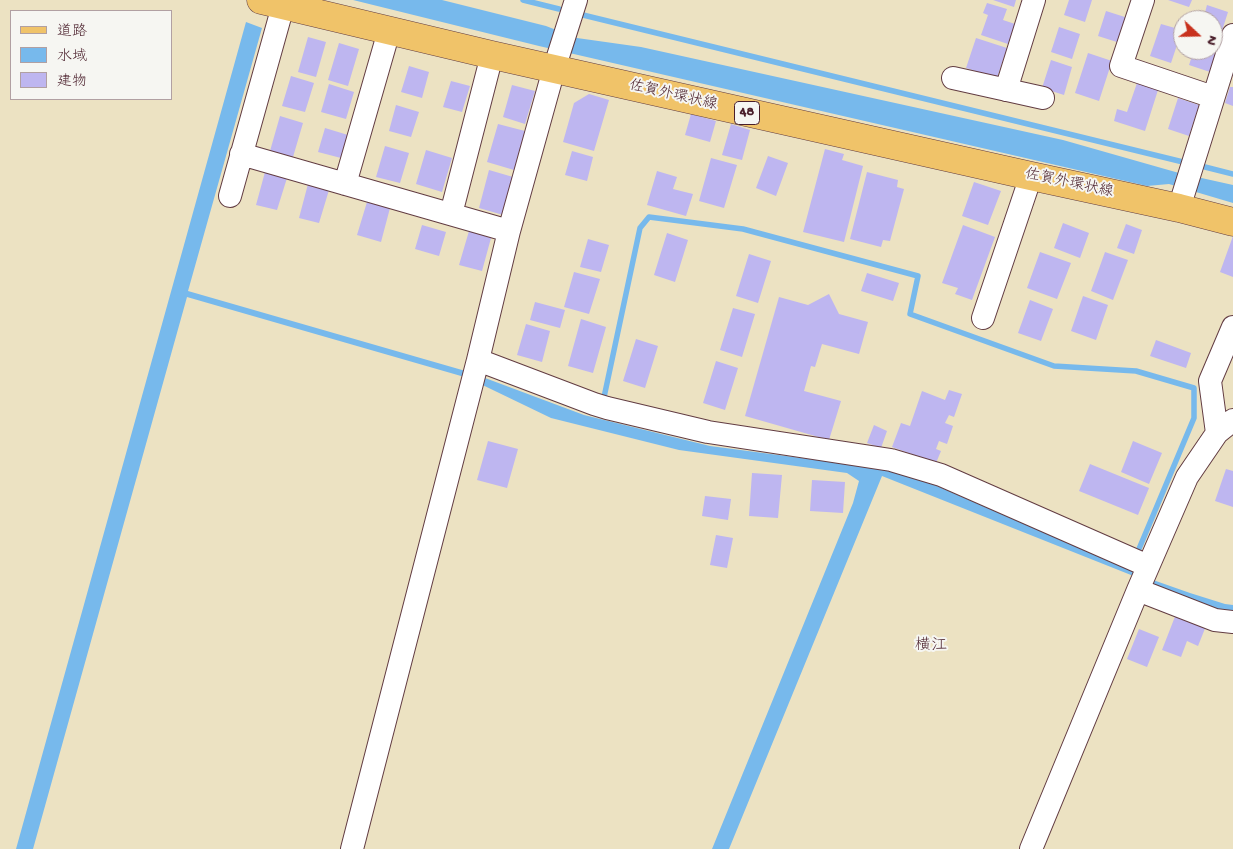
<!DOCTYPE html>
<meta charset="utf-8">
<style>
body{margin:0}
#map{position:relative;width:1233px;height:849px;overflow:hidden;background:#ece2c2;font-family:"Gochi Hand","Klee One",sans-serif}
canvas{display:block}
.legend{position:absolute;left:10px;top:10px;width:162px;height:90px;box-sizing:border-box;background:#f6f6f2;border:1px solid #b1a0a2;margin:0;padding:6px 9px;list-style:none;font-size:15px;color:#4a1f2b}
.legend li{display:flex;align-items:center;gap:10px;height:25px}
.legend b{width:25px;border:1px solid #b1a0a2}
.north{position:absolute;left:1173px;top:10px;width:50px;height:50px;box-sizing:border-box;background:#f6f6f2;border:1px solid #b1a0a2;border-radius:50%;rotate:111deg;font-size:14px;font-weight:700;line-height:20px;text-align:center;color:#4a1f2b}
.north::after{content:'';display:block;margin:auto;width:18px;height:22px;background:#c8321e;clip-path:polygon(50% 0,100% 100%,50% 72%,0 100%)}
</style>
<div id="map">
<canvas width="1233" height="849"></canvas>
<ul class="legend">
<li><b style="height:6px;background:#f0c369"></b>道路</li>
<li><b style="height:14px;background:#77b9ec"></b>水域</li>
<li><b style="height:14px;background:#beb6f0"></b>建物</li>
</ul>
<div class="north">N</div>
</div>
<script>
const context = document.querySelector('canvas').getContext('2d');
context.lineJoin = 'round';
function fill(path, color) { context.fillStyle = color; context.fill(path, 'evenodd'); }
const toPath = rows => new Path2D(rows.map(r => 'M' + r).join(''));
function trace(path, color, width, dash) { context.strokeStyle = color; context.lineWidth = width; context.lineCap = dash ? 'butt' : 'round'; context.setLineDash(dash || []); context.stroke(path); }
function write(font, color, halo, rows, align = 'center') {
  context.font = font + ' "Gochi Hand","Klee One",sans-serif'; context.lineWidth = 4; context.setLineDash([]); context.textBaseline = 'middle'; context.strokeStyle = halo; context.fillStyle = color; for (const [text, x, y, turn = 0] of rows) {
    context.save(); context.translate(x, y); context.rotate((+turn || 0) * Math.PI / 180); context.textAlign = isNaN(turn) ? turn : align; if (halo) context.strokeText(text, 0, 0); context.fillText(text, 0, 0); context.restore();
  }
}
fill(toPath([
 [353,0,442,0,546,26,577,38,641,47,1063,140,1179,173,1233,185,1233,203,1169,184,1147,186,539,46],
 [246,22,262,28,188,291,469,372,584,415,710,446,885,469,930,483,1123,567,1131,567,1136,574,1190,593,1225,604,1233,605,1233,613,1223,612,1187,600,1131,575,882,476,729,849,712,849,853,503,859,481,847,473,679,450,551,418,468,378,187,297,33,849,16,849]
]), '#77b9ec');
trace(toPath([
 [523,0,559,9],
 [583,15,1183,162],
 [1205,167,1233,174],
 [603,402,640,228,649,217,743,229,918,276,910,314,1054,366,1136,371,1194,388,1194,418,1136,556]
]), '#77b9ec', 5.5);
fill(toPath([
 [993,0,1016,0,1014,7],
 [1069,0,1092,0,1085,22,1064,15],
 [1168,0,1192,0,1189,7],
 [987,3,1007,9,1003,20,1015,24,1008,44,981,35,988,15,983,13],
 [1207,5,1228,12,1221,34,1213,31,1213,20,1203,20],
 [1106,11,1128,18,1120,43,1098,36],
 [1161,24,1182,30,1171,63,1150,56],
 [1059,27,1080,34,1072,59,1051,52],
 [308,37,326,42,316,77,298,72],
 [976,38,1007,48,997,78,966,68],
 [1213,40,1220,42,1210,72,1189,65,1194,50,1213,50],
 [339,43,359,49,348,86,328,80],
 [1088,53,1112,61,1099,101,1075,93],
 [1051,60,1072,67,1064,95,1042,88],
 [409,66,429,72,422,98,401,92],
 [291,76,314,83,305,112,282,106],
 [451,81,470,86,462,112,443,107],
 [1137,83,1158,90,1145,131,1114,121,1117,109,1127,112],
 [329,84,354,92,346,119,321,112],
 [512,85,535,91,525,124,503,117],
 [1230,87,1233,87,1233,106,1225,103],
 [589,94,609,100,594,151,563,142,574,103],
 [1178,98,1199,105,1189,136,1168,129],
 [396,105,419,112,411,137,389,131],
 [691,114,716,121,710,142,685,135],
 [280,116,303,123,293,157,270,151],
 [498,124,525,131,514,170,487,162],
 [731,124,750,130,742,160,722,155],
 [325,128,348,135,341,158,318,152],
 [385,146,409,153,400,183,376,177],
 [825,149,844,154,842,160,863,166,844,242,803,232],
 [426,150,452,158,442,192,416,184],
 [572,151,593,157,587,181,565,175],
 [768,156,788,163,776,196,756,188],
 [711,158,737,165,724,208,699,201],
 [489,170,513,177,503,215,479,208],
 [657,171,677,177,673,189,693,194,686,216,647,205],
 [265,172,287,178,277,210,256,205],
 [867,172,898,180,897,187,904,189,890,241,883,240,881,247,850,239],
 [974,182,1001,191,988,225,962,216],
 [308,184,329,190,319,223,299,218],
 [367,202,390,208,381,242,357,235],
 [1063,223,1089,233,1080,258,1054,248],
 [1126,224,1142,230,1134,254,1117,248],
 [422,225,446,232,439,256,415,249],
 [963,225,995,237,972,300,955,294,958,288,942,283],
 [469,231,491,238,482,271,459,265],
 [667,233,688,240,675,282,654,275],
 [1233,236,1233,277,1220,272],
 [588,239,609,245,601,272,580,267],
 [1040,252,1071,263,1057,299,1027,288],
 [1105,252,1128,260,1113,300,1091,291],
 [749,254,771,261,758,303,736,296],
 [574,272,600,279,589,314,564,307],
 [867,273,899,283,893,301,861,291],
 [829,294,839,314,868,322,859,354,822,344,815,367,811,366,804,391,841,401,829,440,745,416,779,297,808,305],
 [1083,296,1108,305,1096,340,1071,331],
 [1030,300,1053,309,1041,341,1018,333],
 [535,302,565,310,560,328,530,320],
 [733,308,755,314,742,357,720,350],
 [581,319,606,327,593,373,568,366],
 [526,324,550,331,542,362,517,355],
 [636,339,658,346,645,388,623,381],
 [1156,340,1191,353,1186,368,1150,356],
 [716,361,738,368,725,410,703,403],
 [949,390,962,394,954,417,949,415,945,423,953,426,947,444,939,441,936,449,941,451,936,463,892,447,901,423,910,426,922,391,945,400],
 [874,425,887,431,881,448,867,443],
 [488,441,518,449,507,488,477,480],
 [1133,441,1162,453,1149,484,1121,472],
 [1090,464,1149,488,1138,515,1079,491],
 [1226,469,1233,471,1233,507,1215,501],
 [752,473,782,475,778,518,749,516],
 [812,480,845,482,843,513,810,511],
 [705,496,731,499,728,520,702,516],
 [716,535,733,538,727,568,710,565],
 [1176,614,1206,626,1198,646,1187,641,1181,657,1162,650],
 [1139,629,1159,637,1147,667,1127,659]
]), '#beb6f0');
const street = toPath([
 [1143,0,1121,66,1213,97],
 [953,78,1043,98],
 [1006,90,1034,0],
 [241,154,509,231],
 [345,184,389,31],
 [230,196,283,6],
 [1179,208,1233,35],
 [451,214,492,55],
 [983,318,1031,176],
 [478,360,594,404,607,408,708,432,891,460,941,475,1148,566],
 [1217,433,1210,381,1233,327],
 [1138,590,1215,620,1233,622],
 [352,849,478,360,509,231,554,69,576,0],
 [1031,849,1138,590,1187,477,1217,433,1233,420]
]);
const primary = toPath([
 [261,0,492,55,1031,176,1179,208,1233,222]
]);
trace(street, '#623c42', 24);
trace(primary, '#623c42', 29);
trace(street, '#fff', 22);
trace(primary, '#f0c369', 28);
for (const [x, y, w] of [
 [747,113,25]
]) { const box = new Path2D(); box.roundRect(x - w / 2, y - 11.5, w, 23, 4); context.fillStyle = '#f6f6f2'; context.fill(box); trace(box, '#4a1f2b', 1); }
write('bold 14px', '#4a1f2b', null, [
 ["48",747,113]
]);
write('15px', '#4a1f2b', '#f6f6f2', [
 ["佐賀外環状線",673,96,13],
 ["佐賀外環状線",1069,184,12]
]);
write('16px', '#4a1f2b', '#f6f6f2', [
 ["横江",931,647]
]);
</script>
